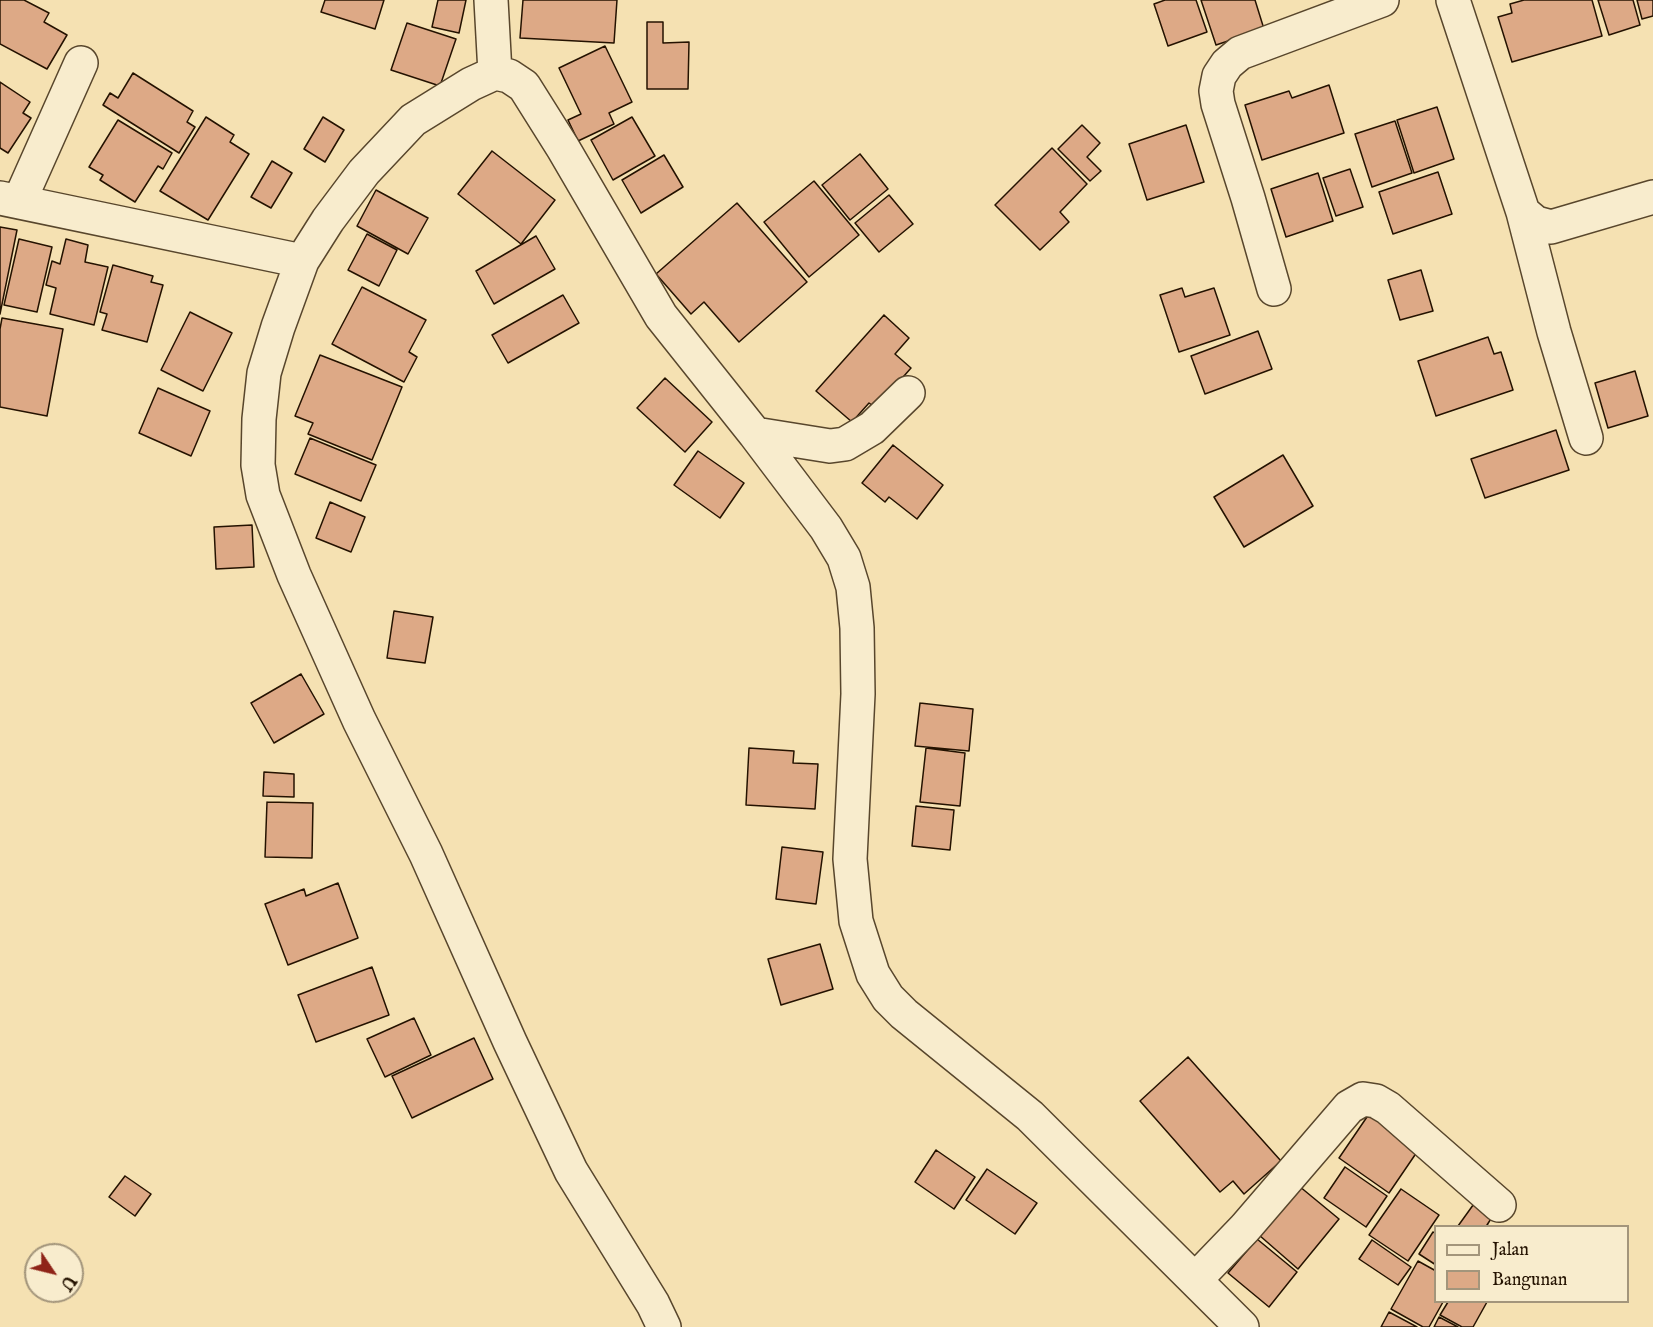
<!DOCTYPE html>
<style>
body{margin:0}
#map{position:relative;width:1653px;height:1327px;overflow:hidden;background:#f5e1b2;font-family:"IM FELL English",serif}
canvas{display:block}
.legend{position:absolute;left:1434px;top:1225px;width:195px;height:78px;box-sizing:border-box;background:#f8eccd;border:2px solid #a3957b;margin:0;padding:8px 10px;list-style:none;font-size:18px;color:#241200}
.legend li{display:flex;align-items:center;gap:12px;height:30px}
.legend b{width:30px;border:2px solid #a3957b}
.north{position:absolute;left:24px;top:1243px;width:60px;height:60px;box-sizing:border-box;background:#f8eccd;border:2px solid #a3957b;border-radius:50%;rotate:125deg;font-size:16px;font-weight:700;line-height:24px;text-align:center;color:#241200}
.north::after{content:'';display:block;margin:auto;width:21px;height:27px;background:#8f2418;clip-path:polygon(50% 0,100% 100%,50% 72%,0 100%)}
</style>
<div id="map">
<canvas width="1653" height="1327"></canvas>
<ul class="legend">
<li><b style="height:8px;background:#f8eccd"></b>Jalan</li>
<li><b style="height:16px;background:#dda986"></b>Bangunan</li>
</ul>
<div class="north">U</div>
</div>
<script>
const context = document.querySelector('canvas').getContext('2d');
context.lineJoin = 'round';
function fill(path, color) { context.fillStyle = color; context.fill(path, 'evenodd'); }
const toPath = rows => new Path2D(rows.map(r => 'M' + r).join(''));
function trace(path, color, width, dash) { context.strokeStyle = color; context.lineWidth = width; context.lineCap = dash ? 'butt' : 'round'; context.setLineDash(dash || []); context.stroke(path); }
const building = toPath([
 [0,0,24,0,49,13,44,22,67,35,47,69,0,44,0,0],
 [325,0,384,0,375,29,321,12,325,0],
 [438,0,466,0,459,33,432,27,438,0],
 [523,0,617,0,614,43,520,38,523,0],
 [1165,0,1196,0,1207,32,1168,46,1154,4,1165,0],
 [1201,0,1255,0,1264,29,1216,45,1201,0],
 [1524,0,1592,0,1602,36,1512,62,1498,17,1512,13,1510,4,1524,0],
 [1598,0,1633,0,1640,25,1609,35,1598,0],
 [1637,0,1653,0,1653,16,1642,19,1637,0],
 [647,22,663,22,663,43,689,42,688,89,647,89,647,22],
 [407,23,456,39,440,86,391,70,407,23],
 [605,46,632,102,609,113,614,124,578,141,568,120,581,114,559,68,605,46],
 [133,73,193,111,187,122,195,127,179,153,103,105,110,93,118,98,133,73],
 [0,82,30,102,23,113,31,118,8,153,0,148,0,82],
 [1329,85,1344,133,1262,160,1245,105,1289,91,1292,98,1329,85],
 [1437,107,1454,159,1414,173,1397,120,1437,107],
 [206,117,234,135,230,142,249,154,208,220,160,191,206,117],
 [323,117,344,130,325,162,304,149,323,117],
 [632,117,655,156,613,180,591,140,632,117],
 [118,120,172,153,163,169,158,166,135,202,100,180,103,175,89,167,118,120],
 [1395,121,1412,173,1372,187,1355,134,1395,121],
 [1082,125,1100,143,1087,157,1101,171,1090,181,1058,149,1082,125],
 [1186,125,1204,182,1147,200,1129,144,1186,125],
 [1052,148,1087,184,1060,212,1069,222,1040,250,995,205,1052,148],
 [492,151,555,200,521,244,458,194,492,151],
 [860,154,888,189,850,220,822,185,860,154],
 [664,155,683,187,641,213,622,180,664,155],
 [272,161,292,173,271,208,251,197,272,161],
 [1350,169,1363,207,1336,216,1323,178,1350,169],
 [1438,172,1452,214,1393,234,1379,192,1438,172],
 [1318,173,1333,221,1286,237,1271,189,1318,173],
 [814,181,859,235,809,277,764,222,814,181],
 [376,190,428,218,408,254,357,226,376,190],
 [889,195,913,224,879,252,855,223,889,195],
 [737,203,807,282,739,342,704,302,691,314,656,274,737,203],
 [0,227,17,230,0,314,0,227],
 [367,234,397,250,379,286,348,270,367,234],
 [536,236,555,269,494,304,476,271,536,236],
 [19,239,52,247,37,312,4,305,19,239],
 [66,239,88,245,85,262,108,267,94,325,50,314,56,288,46,285,52,261,60,264,66,239],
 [113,265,153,276,151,282,163,285,147,342,102,330,107,314,100,312,113,265],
 [1421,270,1433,311,1400,320,1388,280,1421,270],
 [362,287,426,320,409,352,417,357,404,382,332,344,362,287],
 [1182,288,1185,297,1214,288,1230,335,1179,352,1160,295,1182,288],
 [563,295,579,323,508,363,492,335,563,295],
 [190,312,232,333,203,391,161,370,190,312],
 [884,315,909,338,895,354,911,368,876,408,869,403,852,422,816,391,884,315],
 [2,318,63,329,47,416,0,407,0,329,2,318],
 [1258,331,1272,369,1205,394,1191,356,1258,331],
 [1488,337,1494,354,1501,352,1513,390,1436,416,1418,361,1488,337],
 [320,355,402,387,372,460,308,434,313,423,295,416,320,355],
 [1635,371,1648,416,1608,428,1595,383,1635,371],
 [665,378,712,422,685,452,637,408,665,378],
 [158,388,210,411,191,456,139,433,158,388],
 [1556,430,1569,470,1485,498,1471,459,1556,430],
 [310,438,376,465,361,501,295,474,310,438],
 [893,445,943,485,917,519,889,497,885,502,862,483,893,445],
 [698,451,744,483,720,518,674,485,698,451],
 [1283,455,1313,506,1244,547,1214,497,1283,455],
 [330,502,365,517,351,552,316,538,330,502],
 [252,525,254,567,216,569,214,527,252,525],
 [394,611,433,617,425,663,387,658,394,611],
 [301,674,324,714,274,743,251,703,301,674],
 [920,703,973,709,969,751,915,746,920,703],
 [749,748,794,751,793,763,818,764,815,809,746,805,749,748],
 [926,748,965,753,960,806,920,802,926,748],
 [264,772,294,774,294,797,263,796,264,772],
 [267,802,313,803,312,858,265,857,267,802],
 [916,806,954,810,950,850,912,846,916,806],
 [782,847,823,852,816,904,776,899,782,847],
 [338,883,358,938,288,965,265,904,304,889,306,896,338,883],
 [820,944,833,989,781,1005,768,959,820,944],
 [372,967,389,1015,316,1042,298,995,372,967],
 [414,1018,431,1055,385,1077,367,1039,414,1018],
 [474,1038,493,1079,412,1118,392,1076,474,1038],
 [1188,1057,1281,1161,1244,1194,1233,1181,1220,1192,1140,1101,1188,1057],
 [1369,1114,1419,1149,1389,1193,1339,1158,1369,1114],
 [936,1150,975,1177,954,1209,915,1182,936,1150],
 [1345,1167,1387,1196,1366,1227,1324,1198,1345,1167],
 [987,1169,1037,1203,1015,1234,966,1200,987,1169],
 [125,1176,151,1194,135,1216,109,1197,125,1176],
 [1299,1186,1339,1219,1298,1269,1259,1235,1299,1186],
 [1401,1189,1439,1215,1408,1261,1369,1235,1401,1189],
 [1476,1201,1494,1214,1487,1225,1489,1226,1458,1226,1476,1201],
 [1433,1232,1436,1234,1436,1265,1419,1254,1433,1232],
 [1257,1239,1297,1272,1269,1307,1228,1273,1257,1239],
 [1372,1240,1411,1267,1398,1285,1359,1259,1372,1240],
 [1418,1261,1436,1271,1436,1302,1443,1302,1429,1327,1423,1327,1391,1309,1418,1261],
 [1448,1302,1487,1302,1473,1327,1462,1327,1440,1315,1448,1302],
 [1389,1312,1417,1327,1381,1327,1389,1312],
 [1439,1317,1458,1327,1434,1327,1439,1317]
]);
fill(building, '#dda986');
trace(building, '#241200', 1.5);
const minor = toPath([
 [491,0,495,73],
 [1453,0,1523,212,1536,223,1551,227,1653,197],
 [0,198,302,261],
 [19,202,81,63],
 [1523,212,1554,332,1586,438],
 [1274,289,1248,198,1218,104,1216,91,1219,76,1227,64,1240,53,1382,0],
 [755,434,830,446,845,444,872,428,908,393],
 [1195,1280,1245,1228,1349,1107,1363,1099,1376,1101,1388,1108,1499,1205],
 [664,1327,653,1304,571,1171,510,1042,426,854,359,720,294,575,263,495,258,465,259,419,264,373,278,327,302,261,328,220,364,172,413,120,471,84,495,73,509,76,524,86,563,148,661,316,755,434,826,528,844,558,853,587,857,628,858,694,850,859,856,921,873,974,888,998,904,1014,1030,1116,1242,1327]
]);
trace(minor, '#58462c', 36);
trace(minor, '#f8eccd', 33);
</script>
